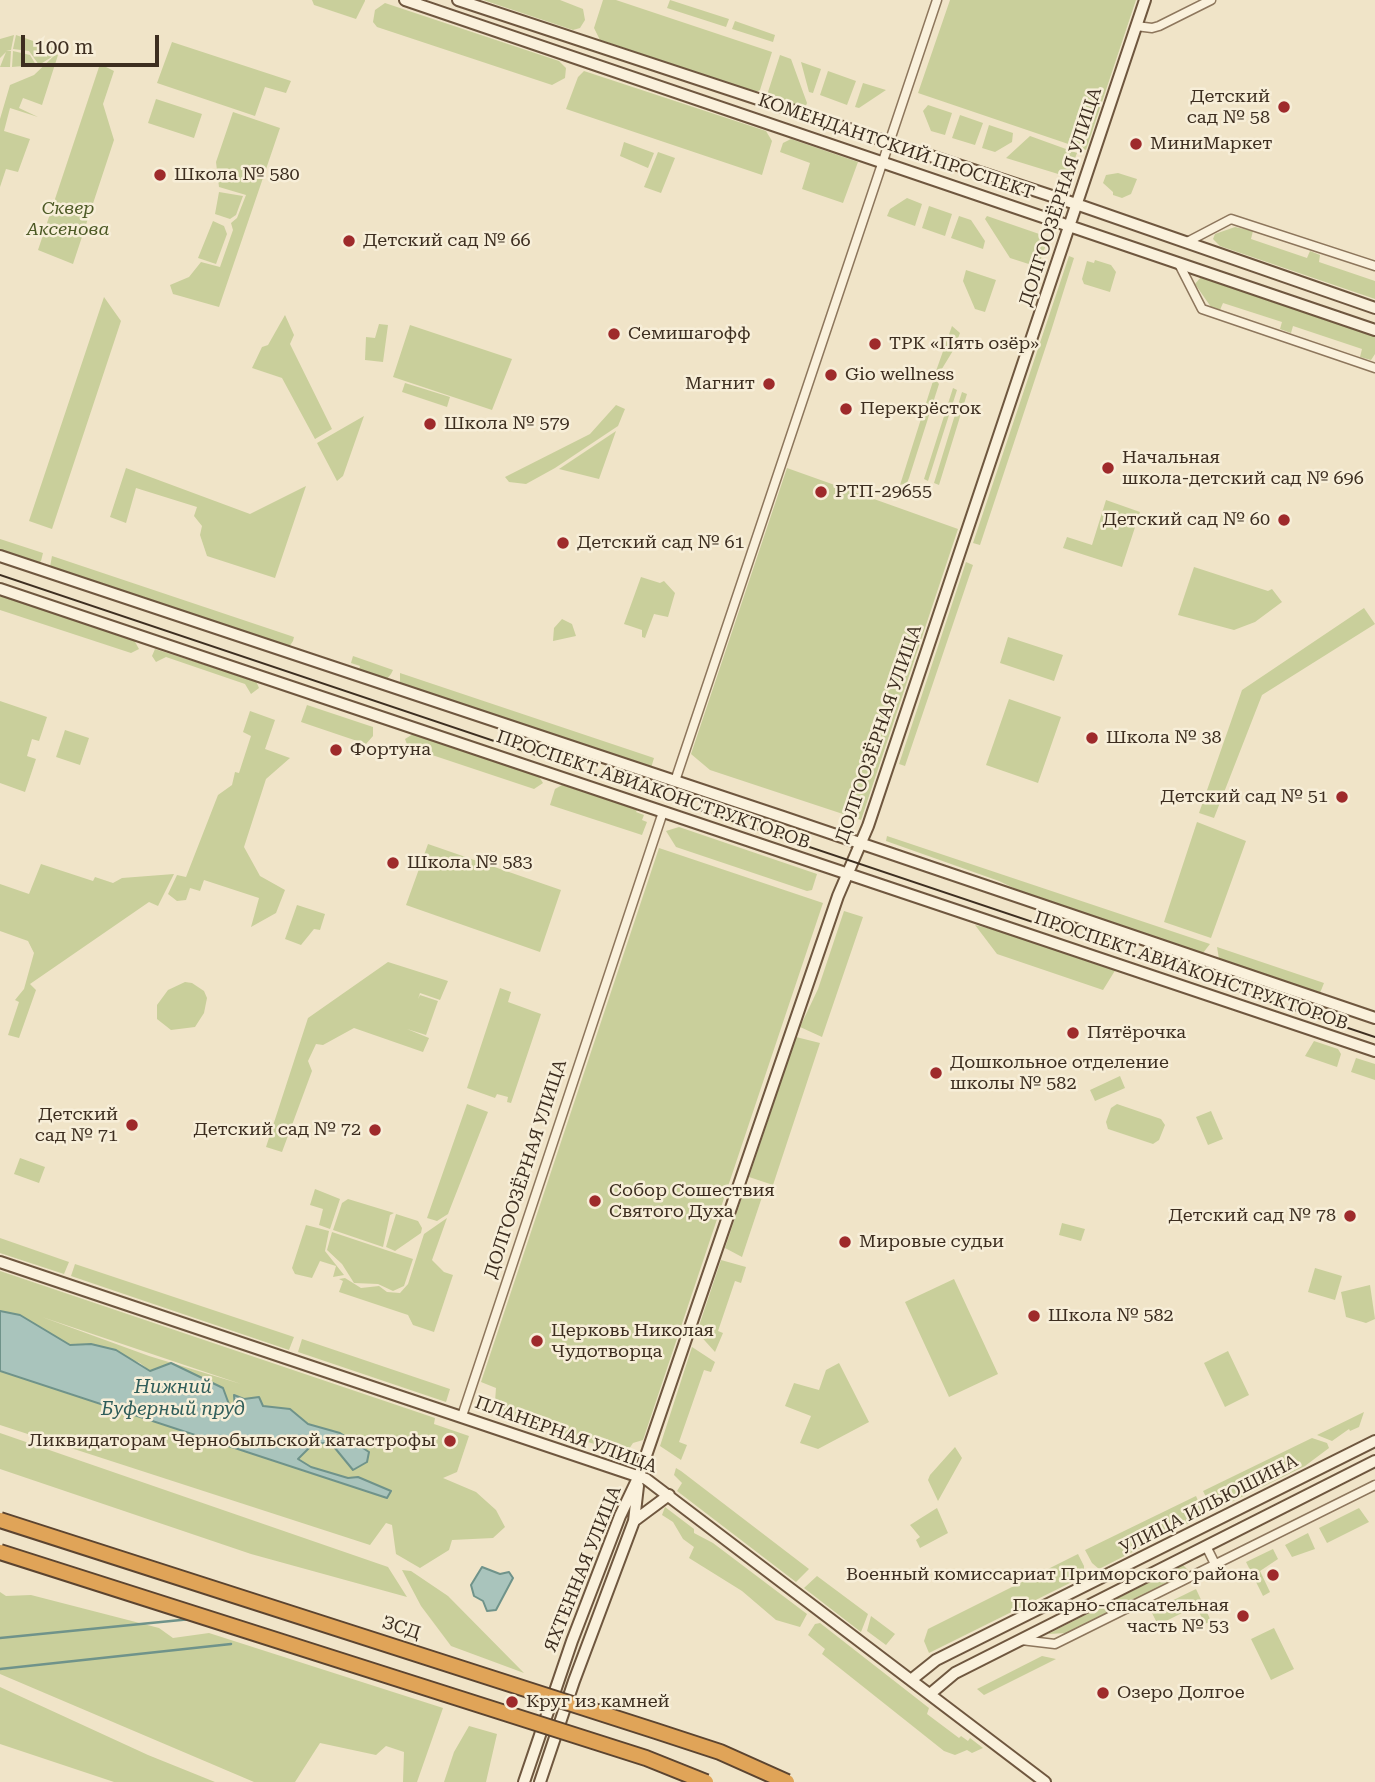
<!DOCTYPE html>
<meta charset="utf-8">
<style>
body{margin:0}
#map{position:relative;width:1375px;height:1782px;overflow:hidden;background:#f0e4c8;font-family:"Roboto Serif",serif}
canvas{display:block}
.scale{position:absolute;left:21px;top:35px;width:138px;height:32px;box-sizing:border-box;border:4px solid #3d2e20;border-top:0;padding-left:9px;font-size:21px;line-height:24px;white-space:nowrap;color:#3d2e20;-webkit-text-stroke:5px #f7eed8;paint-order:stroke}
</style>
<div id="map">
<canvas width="1375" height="1782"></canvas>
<div class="scale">100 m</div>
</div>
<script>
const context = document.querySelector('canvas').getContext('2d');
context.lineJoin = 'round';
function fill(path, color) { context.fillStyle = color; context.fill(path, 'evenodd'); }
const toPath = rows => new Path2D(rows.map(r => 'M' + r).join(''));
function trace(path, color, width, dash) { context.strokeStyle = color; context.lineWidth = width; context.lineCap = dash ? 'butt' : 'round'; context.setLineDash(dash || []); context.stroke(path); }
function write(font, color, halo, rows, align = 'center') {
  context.font = font + ' "Roboto Serif",serif'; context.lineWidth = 5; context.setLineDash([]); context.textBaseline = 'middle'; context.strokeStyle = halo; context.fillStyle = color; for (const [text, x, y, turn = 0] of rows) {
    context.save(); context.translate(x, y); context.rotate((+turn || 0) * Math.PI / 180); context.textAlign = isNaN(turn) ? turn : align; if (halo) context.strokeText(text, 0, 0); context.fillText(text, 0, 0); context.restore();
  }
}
fill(toPath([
 [312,0,365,0,365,1,356,19,314,5],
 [483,0,560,0,583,9,585,20,580,28,573,30],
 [603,0,616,0,772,52,760,90,756,92,600,40,594,28],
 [670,0,729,19,726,27,667,8],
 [950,0,1136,0,1086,150,918,93],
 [385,3,559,61,566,68,565,78,552,85,377,27,373,22,375,10],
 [735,21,775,35,773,42,732,29],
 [14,35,11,50,6,51,11,51,10,67,0,67,6,52,0,58,0,39],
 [16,35,56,49,58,53,39,65,29,51,13,49],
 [172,42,291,81,286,93,265,87,255,116,157,83],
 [13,51,30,55,36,65,12,67],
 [56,54,58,55,42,105,23,98,19,108,38,117,10,108,4,131,30,139,18,172,6,169,0,187,0,119,10,85,34,75],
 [780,55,791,59,807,103,805,108,767,95],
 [801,62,821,69,813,93,809,92],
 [100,64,114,71,103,104,114,140,73,264,38,250],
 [584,71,766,131,772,141,762,175,566,109,578,77],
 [828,71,856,81,847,105,820,95],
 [863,83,886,90,859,108,855,107],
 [156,99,202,114,194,138,148,123],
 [928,105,952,113,945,135,931,131,923,111],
 [233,112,280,128,219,307,173,294,170,285,189,277,201,262,220,267,233,230,231,223,237,218,246,195,219,187,216,162],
 [960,115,983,123,975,145,952,138],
 [989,125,1013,133,1012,142,995,152,982,148],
 [1030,136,1077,153,1068,177,1006,158],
 [791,139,858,162,843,203,802,189,810,163,780,152,783,143],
 [624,142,654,153,648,168,620,156],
 [658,152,675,158,661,193,644,187],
 [1118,173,1137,179,1131,194,1122,198,1113,195,1113,192,1103,183,1106,175],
 [219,192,243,196,236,215,230,219,215,214],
 [907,198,922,204,915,226,887,216,890,209],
 [929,206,952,214,945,236,922,228],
 [959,216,971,220,985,241,983,249,951,238],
 [987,216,1045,236,1047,242,1038,267,1010,258,985,219],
 [213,221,224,226,227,234,216,264,198,258],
 [1235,227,1253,231,1251,239,1307,258,1310,251,1320,255,1319,262,1375,281,1375,299,1220,246,1213,239,1215,234],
 [1069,256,1074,258,1051,331,980,545,973,543],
 [1095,260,1111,265,1116,272,1110,292,1084,284,1082,279,1087,261,1094,263],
 [966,270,996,280,985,312,975,309,963,281],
 [1201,277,1375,335,1375,354,1371,360,1360,357,1362,349,1293,326,1291,333,1280,329,1282,322,1223,303,1220,310,1211,307,1195,284],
 [104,297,121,321,52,529,29,521],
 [285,315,294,335,290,344,332,429,315,439,282,378,252,368,262,347,268,345],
 [379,324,388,325,383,362,365,360,366,337,375,338],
 [410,325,512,359,492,410,393,377],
 [952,326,960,333,954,349,940,372,936,371],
 [934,378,939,384,909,478,907,483,900,485],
 [405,383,450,397,447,407,402,392],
 [953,388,957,390,928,481,924,479],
 [962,392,967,394,939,485,934,483],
 [616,405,625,409,618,426,555,468,526,484,509,482,505,477,590,434],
 [364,416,343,476,337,481,317,443],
 [616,431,599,479,559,469],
 [126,468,250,514,306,486,275,578,207,556,200,535,202,526,194,516,197,507,136,488,126,523,110,517],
 [787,468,958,529,861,820,710,770,691,754],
 [1106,500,1140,512,1122,567,1063,548,1067,537,1092,545],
 [0,539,43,553,41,561,39,563,0,550],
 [52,556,294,637,293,641,289,647,50,567],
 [966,562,973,565,905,766,899,764],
 [1194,567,1268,591,1272,589,1282,602,1255,622,1234,630,1178,615],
 [641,577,660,583,664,581,675,593,668,617,654,614,645,638,642,637,642,630,624,624],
 [0,595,134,640,139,649,131,653,0,610],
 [1364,608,1375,624,1262,695,1214,818,1199,813,1242,690],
 [562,619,572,624,576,636,553,641,554,628],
 [1008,637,1063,655,1054,681,1000,663],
 [155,649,256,681,259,688,251,694,245,684,166,657,156,662,152,656],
 [353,656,393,670,391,674,386,680,359,670,360,666,351,663],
 [400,673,654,758,651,768,400,684],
 [1009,699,1061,717,1038,783,986,765],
 [0,701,47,717,39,741,32,739,27,756,36,759,25,792,0,783],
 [307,705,373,727,373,736,366,744,301,722],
 [250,711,275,720,265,749,290,758,266,779,244,847,260,876,285,890,276,913,251,927,259,898,204,880,200,891,190,888,186,900,177,901,168,894,177,875,186,877,218,795,232,785,235,772,239,773,251,736,243,732],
 [65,730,89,738,80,765,56,757],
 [413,734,538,775,543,783,534,789,408,747,405,739],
 [562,785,638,808,636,812,644,815,642,820,647,822,642,835,550,805,555,789],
 [1197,822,1246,841,1211,938,1164,922],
 [679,827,817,874,812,890,807,891,676,847,666,831],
 [887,836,1210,944,1203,953,1024,893,999,881,886,841],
 [428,844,561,890,540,952,406,905],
 [659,848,823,903,643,1440,633,1443,627,1452,622,1453,508,1416,495,1402,496,1388,481,1382],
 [41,864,93,881,95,877,113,883,122,878,174,874,158,906,149,902,30,984,36,990,19,1038,8,1035,19,1002,15,1000,24,989,34,953,28,941,0,931,0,884,29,894],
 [297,905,325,914,320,930,314,929,301,945,285,939],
 [844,911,863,917,822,1037,800,1027,818,989],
 [975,925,1008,933,1116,969,1103,990,997,954],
 [1217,947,1324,983,1320,993,1219,959],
 [388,962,448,981,440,1000,420,993,418,999,420,995,438,1001,426,1035,407,1029,429,1038,423,1052,354,1028,323,1045,316,1044,308,1061,312,1071,282,1152,266,1147,308,1018],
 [185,982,192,983,204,991,207,998,204,1013,195,1027,171,1030,157,1019,157,1005,168,990],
 [500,988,511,992,508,1002,541,1014,511,1103,507,1102,508,1097,497,1094,495,1098,467,1088],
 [796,1037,820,1043,773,1185,749,1177],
 [1314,1041,1338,1049,1341,1054,1337,1067,1305,1056],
 [1356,1058,1375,1064,1375,1080,1351,1072],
 [1120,1076,1125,1088,1095,1101,1090,1090],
 [467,1104,488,1112,448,1214,437,1221,427,1218],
 [1117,1104,1161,1119,1165,1125,1159,1140,1153,1144,1108,1129,1106,1122,1111,1108],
 [1211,1111,1223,1139,1208,1145,1196,1117],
 [20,1158,45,1167,39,1183,14,1174],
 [746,1185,764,1191,742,1257,725,1248],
 [315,1189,340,1199,330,1229,319,1225,323,1209,310,1205],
 [348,1199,394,1213,390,1215,383,1247,333,1230,342,1203],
 [396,1214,418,1221,422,1228,421,1233,395,1251,386,1247],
 [447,1218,432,1260,444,1272,453,1275,434,1332,413,1325,408,1315,339,1292,343,1281,339,1279,345,1278,361,1288,379,1286,387,1292,400,1293,408,1284,424,1234],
 [1062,1223,1085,1229,1081,1241,1059,1235],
 [306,1225,329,1231,325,1251,344,1275,333,1277,336,1266,320,1261,312,1278,295,1274,292,1268],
 [332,1232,413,1259,404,1286,393,1291,378,1284,354,1283,342,1264,327,1250],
 [0,1238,69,1262,64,1274,0,1253],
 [721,1260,746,1267,741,1283,735,1281,718,1331,723,1333,715,1352,697,1332],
 [75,1264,294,1337,289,1350,71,1276],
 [1315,1268,1342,1276,1335,1300,1308,1292],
 [0,1271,435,1418,434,1424,469,1436,457,1472,443,1478,476,1492,496,1510,505,1527,493,1538,452,1540,449,1550,420,1568,396,1554,392,1525,386,1523,370,1545,0,1425,0,1371,386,1498,391,1492,358,1477,348,1478,311,1467,297,1459,312,1445,330,1442,343,1455,340,1433,308,1424,290,1409,263,1406,258,1397,244,1399,235,1396,236,1409,230,1407,223,1388,150,1371,140,1363,91,1344,70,1345,20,1315,0,1311],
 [42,1317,241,1384,149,1356],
 [954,1279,998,1374,949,1397,905,1302],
 [1370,1285,1375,1319,1366,1323,1346,1317,1341,1292],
 [302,1339,450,1389,446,1402,298,1352],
 [692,1347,715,1362,711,1372,704,1370,679,1442,687,1445,681,1460,660,1446],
 [1228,1351,1249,1395,1225,1407,1204,1363],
 [839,1363,869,1422,818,1449,800,1443,811,1416,785,1406,794,1383,819,1390,826,1370],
 [1364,1412,1359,1427,1350,1431,1349,1429,1332,1441,1317,1435],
 [0,1433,388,1567,407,1597,251,1554,0,1469],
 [1312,1438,1327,1443,1329,1448,1305,1466,1217,1509,1209,1503,1203,1491],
 [955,1447,962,1458,938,1501,928,1480,930,1475],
 [676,1468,681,1471,809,1569,796,1582,677,1491,682,1483,674,1475],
 [1196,1496,1201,1507,1201,1517,1099,1569,1092,1563,1085,1550],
 [665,1507,694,1529,694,1533,713,1543,807,1614,800,1627,776,1620,742,1591,689,1558,694,1547,683,1539,673,1522,662,1515],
 [937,1508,948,1533,920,1548,916,1540,920,1537,910,1525],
 [1359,1508,1369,1522,1327,1543,1319,1528],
 [1308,1533,1315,1549,1292,1557,1285,1545],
 [1273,1549,1278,1559,1260,1571,1270,1592,1263,1596,1246,1562],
 [1078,1554,1084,1566,1084,1576,929,1653,924,1641,928,1629],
 [1183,1565,1188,1570,1186,1574,1082,1627,1067,1633,1048,1634],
 [402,1570,411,1571,448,1596,524,1673,451,1646,421,1606],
 [817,1576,868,1614,861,1632,804,1588],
 [1196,1589,1211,1621,1205,1624,1196,1606,1158,1625,1151,1611],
 [0,1592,6,1596,31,1595,159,1628,173,1638,209,1633,443,1708,417,1782,403,1782,404,1752,386,1746,376,1755,320,1743,295,1782,254,1782,0,1674],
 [871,1616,895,1634,886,1645,867,1631],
 [820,1623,929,1708,927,1714,959,1738,961,1736,968,1741,970,1738,983,1748,972,1753,967,1750,955,1755,944,1751,822,1654,825,1649,808,1635,815,1624],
 [1274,1628,1294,1669,1271,1680,1251,1639],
 [1042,1656,1056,1659,984,1695,977,1689],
 [0,1687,148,1755,215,1782,114,1782,0,1744],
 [469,1726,497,1734,486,1782,444,1782,454,1752]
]), '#c9cf9b');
const water = toPath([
 [0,1311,20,1315,70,1345,91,1344,116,1350,150,1371,171,1363,223,1388,230,1407,235,1409,234,1395,244,1399,259,1397,263,1406,290,1409,308,1424,340,1433,369,1452,367,1462,353,1470,330,1442,312,1445,298,1459,311,1467,348,1478,358,1477,391,1491,387,1498,0,1371,0,1311],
 [482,1567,500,1574,509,1572,513,1578,496,1610,487,1611,483,1601,474,1596,471,1585,482,1567]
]);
fill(water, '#a9c4bc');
trace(water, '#6f938a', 2);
trace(toPath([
 [0,1638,191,1619],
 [0,1669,231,1644]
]), '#6f938a', 2.5);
const street = toPath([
 [1136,26,1152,28,1159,26,1211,0],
 [1187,242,1231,219,1375,266],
 [1179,264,1202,309,1375,368],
 [675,781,937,0],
 [462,1416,663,812],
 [1206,1546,1215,1564],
 [1021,1640,1055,1644,1375,1485]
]);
const secondary = toPath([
 [405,0,1375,330],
 [458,0,1076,204,1375,308],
 [0,556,783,817,1375,1018],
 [0,589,1375,1051],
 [0,1262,646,1479,1045,1782],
 [634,1521,669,1495],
 [911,1680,936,1660,1375,1441],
 [930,1694,955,1673,1375,1461],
 [524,1782,572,1641,620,1516,639,1476,838,896,868,826,1145,0],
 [540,1782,574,1681,634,1521,638,1486]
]);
trace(street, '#8d765c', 11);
trace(secondary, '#6f573f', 14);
trace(street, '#faf1dc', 8);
trace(secondary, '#faf1dc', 10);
trace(toPath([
 [0,575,1375,1037]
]), '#3d2e20', 2);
const highwayBridge = toPath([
 [0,1520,656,1731,720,1752,787,1782],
 [0,1552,646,1758,706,1782]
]);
trace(highwayBridge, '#5b4430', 18, []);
trace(highwayBridge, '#e0a458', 14);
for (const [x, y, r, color] of [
 [1284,107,7,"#9e2a2b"],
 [1136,144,7,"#9e2a2b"],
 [160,175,7,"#9e2a2b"],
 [349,241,7,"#9e2a2b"],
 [614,334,7,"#9e2a2b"],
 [875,344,7,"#9e2a2b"],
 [831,375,7,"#9e2a2b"],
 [769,384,7,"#9e2a2b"],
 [846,409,7,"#9e2a2b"],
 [430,424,7,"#9e2a2b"],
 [1108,468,7,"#9e2a2b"],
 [821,492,7,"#9e2a2b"],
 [1284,520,7,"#9e2a2b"],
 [563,543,7,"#9e2a2b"],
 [1092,738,7,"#9e2a2b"],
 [336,750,7,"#9e2a2b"],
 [1342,797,7,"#9e2a2b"],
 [393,863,7,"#9e2a2b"],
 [1073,1033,7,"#9e2a2b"],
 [936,1073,7,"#9e2a2b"],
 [132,1125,7,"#9e2a2b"],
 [375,1130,7,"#9e2a2b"],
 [595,1201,7,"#9e2a2b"],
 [1350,1216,7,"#9e2a2b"],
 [845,1242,7,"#9e2a2b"],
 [1034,1316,7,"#9e2a2b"],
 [537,1341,7,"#9e2a2b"],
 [450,1441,7,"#9e2a2b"],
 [1273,1575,7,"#9e2a2b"],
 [1243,1616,7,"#9e2a2b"],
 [1103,1693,7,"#9e2a2b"],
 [512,1702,7,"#9e2a2b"]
]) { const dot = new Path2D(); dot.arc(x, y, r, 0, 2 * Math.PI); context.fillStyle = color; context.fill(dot); trace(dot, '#f7eed8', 2.5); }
write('18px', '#3d2e20', '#f7eed8', [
 ["Детский",1270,97,"right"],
 ["сад № 58",1270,118,"right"],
 ["МиниМаркет",1150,144],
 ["Школа № 580",174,175],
 ["Детский сад № 66",363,241],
 ["Семишагофф",628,334],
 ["ТРК «Пять озёр»",889,344],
 ["Gio wellness",845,375],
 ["Магнит",755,384,"right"],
 ["Перекрёсток",860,409],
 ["Школа № 579",444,424],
 ["Начальная",1122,458],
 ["школа-детский сад № 696",1122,479],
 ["РТП-29655",835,492],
 ["Детский сад № 60",1270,520,"right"],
 ["Детский сад № 61",577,543],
 ["Школа № 38",1106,738],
 ["Фортуна",350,750],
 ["Детский сад № 51",1328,797,"right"],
 ["Школа № 583",407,863],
 ["Пятёрочка",1087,1033],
 ["Дошкольное отделение",950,1063],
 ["школы № 582",950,1084],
 ["Детский",118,1115,"right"],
 ["сад № 71",118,1136,"right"],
 ["Детский сад № 72",361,1130,"right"],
 ["Собор Сошествия",609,1191],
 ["Святого Духа",609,1212],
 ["Детский сад № 78",1336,1216,"right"],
 ["Мировые судьи",859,1242],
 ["Школа № 582",1048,1316],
 ["Церковь Николая",551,1331],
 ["Чудотворца",551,1352],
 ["Ликвидаторам Чернобыльской катастрофы",436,1441,"right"],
 ["Военный комиссариат Приморского района",1259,1575,"right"],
 ["Пожарно-спасательная",1229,1606,"right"],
 ["часть № 53",1229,1627,"right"],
 ["Озеро Долгое",1117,1693],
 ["Круг из камней",526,1702]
], 'left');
write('18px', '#3d2e20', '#f7eed8', [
 ["КОМЕНДАНТСКИЙ ПРОСПЕКТ",896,147,19],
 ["ДОЛГООЗЁРНАЯ УЛИЦА",1061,197,-72],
 ["ДОЛГООЗЁРНАЯ УЛИЦА",879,734,-71],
 ["ПРОСПЕКТ АВИАКОНСТРУКТОРОВ",653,790,19],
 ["ПРОСПЕКТ АВИАКОНСТРУКТОРОВ",1191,971,19],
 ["ДОЛГООЗЁРНАЯ УЛИЦА",526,1169,-72],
 ["ПЛАНЕРНАЯ УЛИЦА",566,1435,20],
 ["УЛИЦА ИЛЬЮШИНА",1209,1505,-27],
 ["ЯХТЕННАЯ УЛИЦА",583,1569,-68],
 ["ЗСД",401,1628,18]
]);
write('italic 18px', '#4d5a26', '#f7eed8', [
 ["Сквер",68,209],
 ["Аксенова",68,230]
]);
write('italic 19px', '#2f5d5a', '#f7eed8', [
 ["Нижний",173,1387],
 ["Буферный пруд",173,1409]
]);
</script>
